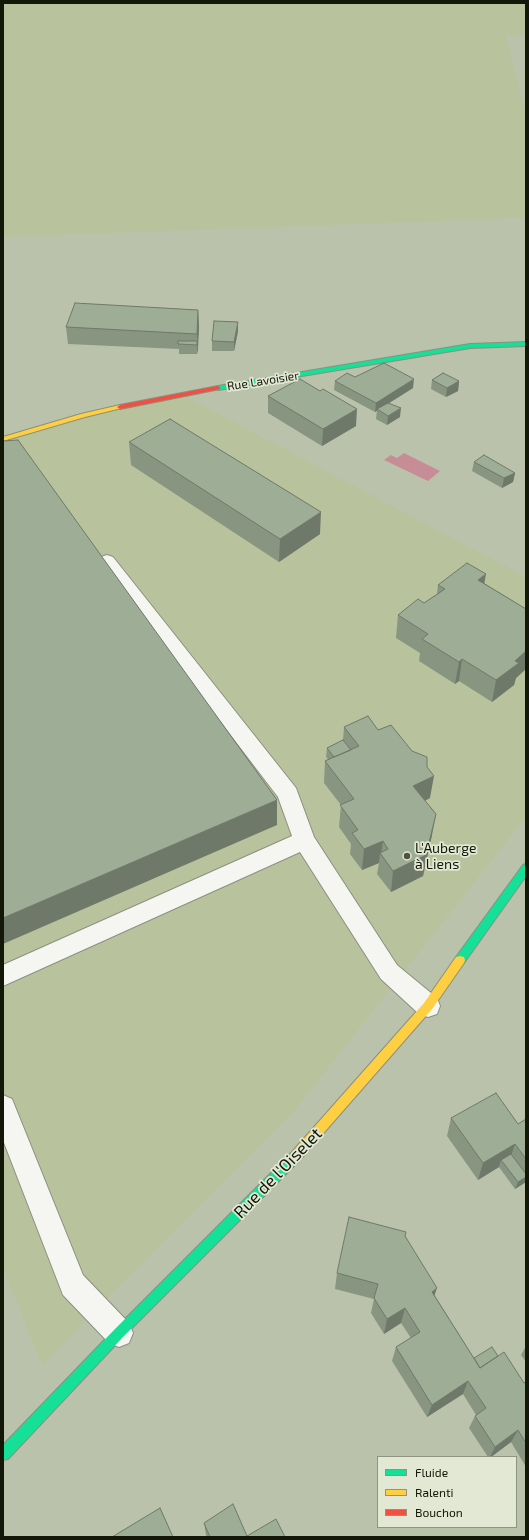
<!DOCTYPE html>
<meta charset="utf-8">
<style>
body{margin:0}
#map{position:relative;width:529px;height:1540px;overflow:hidden;background:#bac2ab;font-family:"Exo 2",sans-serif}
canvas{display:block}
.frame{position:absolute;inset:0;border:4px solid #131708;pointer-events:none}
.legend{position:absolute;left:377px;top:1456px;width:140px;height:72px;box-sizing:border-box;background:#e2e8d3;border:1px solid #8f9482;margin:0;padding:5px 7px;list-style:none;font-size:12px;color:#131708}
.legend li{display:flex;align-items:center;gap:8px;height:20px}
.legend b{width:20px;border:1px solid #8f9482}
</style>
<div id="map">
<canvas width="529" height="1540"></canvas>
<div class="frame"></div>
<ul class="legend">
<li><b style="height:5px;background:#16e098"></b>Fluide</li>
<li><b style="height:5px;background:#ffcf43"></b>Ralenti</li>
<li><b style="height:5px;background:#f24e42"></b>Bouchon</li>
</ul>
</div>
<script>
const context = document.querySelector('canvas').getContext('2d');
context.lineJoin = 'round';
function fill(path, color) { context.fillStyle = color; context.fill(path, 'evenodd'); }
const toPath = rows => new Path2D(rows.map(r => 'M' + r).join(''));
function trace(path, color, width, dash) { context.strokeStyle = color; context.lineWidth = width; context.lineCap = dash ? 'butt' : 'round'; context.setLineDash(dash || []); context.stroke(path); }
function write(font, color, halo, rows, align = 'center') {
  context.font = font + ' "Exo 2",sans-serif'; context.lineWidth = 3.5; context.setLineDash([]); context.textBaseline = 'middle'; context.strokeStyle = halo; context.fillStyle = color; for (const [text, x, y, turn = 0] of rows) {
    context.save(); context.translate(x, y); context.rotate((+turn || 0) * Math.PI / 180); context.textAlign = isNaN(turn) ? turn : align; if (halo) context.strokeText(text, 0, 0); context.fillText(text, 0, 0); context.restore();
  }
}
fill(toPath([
 [4,3,526,3,526,34,506,36,526,117,526,218,3,237],
 [181,394,526,577,526,817,294,1111,42,1365,3,1268,3,438]
]), '#b8c39e');
fill(toPath([
 [404,453,440,471,428,481,384,460,391,455,397,458]
]), '#c78d97');
const lane = toPath([
 [107,555,113,557,296,788,314,837,397,965,437,998,440,1006,437,1014,428,1017,419,1014,381,979,300,852,3,986,3,965,292,836,278,797,101,565,98,561,101,557,107,555],
 [3,1095,12,1099,83,1275,129,1323,133,1333,129,1343,119,1347,109,1343,63,1295,3,1140,3,1095]
]);
const fast = toPath([
 [526,342,526,346,470,348,218,390,215,388,218,386,470,344,526,342],
 [526,864,526,876,464,963,460,964,456,963,455,960,456,957,523,865,526,864],
 [296,1151,300,1152,302,1156,300,1160,123,1337,8,1459,3,1460,3,1445,115,1329,292,1152,296,1151]
]);
const slow = toPath([
 [120,405,122,406,122,408,85,417,3,441,3,437,81,414,120,405],
 [460,956,464,957,465,960,464,963,432,1009,300,1160,296,1161,292,1160,290,1156,292,1152,424,1003,456,957,460,956]
]);
const jam = toPath([
 [218,386,220,387,220,389,120,409,117,407,120,405,218,386]
]);
trace(lane, '#8b907f', 2);
trace(fast, '#8b907f', 2);
trace(slow, '#8b907f', 2);
trace(jam, '#8b907f', 2);
fill(lane, '#f5f6f2');
fill(fast, '#16e098');
fill(slow, '#ffcf43');
fill(jam, '#f24e42');
fill(toPath([
 [198,310,199,327,197,354,179,354,179,349,68,344,66,327],
 [238,322,238,331,234,351,212,351,212,341],
 [432,380,459,381,458,391,446,397,431,389],
 [335,381,413,388,389,403,400,417,387,425,376,419,377,411,375,412,334,390],
 [320,391,356,426,322,446,268,413,268,396],
 [129,442,320,534,279,562,131,465],
 [474,462,515,473,513,482,502,488,472,471],
 [484,583,526,609,526,669,516,678,514,685,492,702,459,681,455,684,419,661,420,653,396,638,398,615,424,603,437,594,438,585],
 [344,727,378,730,412,751,427,767,430,798,425,801,432,835,423,876,391,892,377,874,379,863,362,870,350,854,351,844,339,827,341,805,324,783,325,761,328,759,326,757,327,748,343,740],
 [451,1118,518,1124,526,1119,526,1182,515,1189,499,1167,478,1180,447,1136],
 [405,1236,435,1296,474,1358,498,1356,524,1383,526,1382,526,1467,511,1442,491,1457,488,1457,469,1428,475,1416,476,1415,463,1394,427,1417,392,1361,396,1347,411,1338,401,1323,384,1334,371,1313,374,1299,335,1289,337,1273],
 [526,1346,526,1362,521,1355],
 [204,1523,247,1536,285,1537,207,1537,206,1535]
]), '#889581');
fill(toPath([
 [198,310,199,327,198,350,197,334],
 [238,322,238,331,234,351,234,342],
 [197,341,198,350,197,354],
 [414,379,413,388,378,410,377,409,377,411,375,412,376,403],
 [459,381,458,391,446,397,447,388],
 [401,408,400,417,387,425,388,416],
 [357,409,356,426,322,446,323,429],
 [515,473,513,482,502,488,504,478],
 [321,512,320,534,279,562,280,539],
 [486,574,482,596,478,580],
 [526,651,526,669,516,678,514,685,492,702,496,680,515,661],
 [462,659,459,681,455,684,459,662],
 [434,776,430,798,410,808,413,786],
 [277,800,277,825,3,944,3,918],
 [436,814,432,835,423,876,391,892,393,871],
 [383,841,381,855,380,853,379,863,362,870,364,849],
 [515,1144,509,1162,501,1160,499,1167,478,1180,483,1163],
 [526,1177,526,1182,515,1189,518,1182],
 [437,1288,432,1303,432,1292],
 [405,1308,401,1323,384,1334,387,1319],
 [468,1381,463,1394,427,1417,432,1405],
 [518,1430,511,1442,491,1457,490,1457,495,1447]
]), '#6f7969');
const building = toPath([
 [75,303,198,310,197,334,66,327,75,303],
 [214,321,238,322,234,342,212,341,214,321],
 [178,341,197,341,197,345,178,344,178,341],
 [384,363,414,379,376,403,335,381,347,373,355,377,384,363],
 [443,373,459,381,447,388,432,380,443,373],
 [300,379,320,391,323,389,357,409,323,429,268,396,300,379],
 [388,403,401,408,388,416,377,409,388,403],
 [170,419,321,512,280,539,129,442,170,419],
 [18,440,277,800,3,918,3,441,18,440],
 [484,455,515,473,504,478,474,462,484,455],
 [467,563,486,574,478,580,526,609,526,651,515,661,519,663,496,680,462,659,459,662,422,639,428,634,398,615,418,599,424,603,445,589,438,585,467,563],
 [368,716,378,730,391,725,412,751,427,757,427,767,434,776,413,786,436,814,426,855,393,871,380,853,388,849,383,841,364,849,352,833,358,830,340,805,354,799,325,761,359,746,344,727,368,716],
 [343,740,351,750,334,757,327,748,343,740],
 [496,1093,518,1124,526,1119,526,1159,515,1144,483,1163,451,1118,496,1093],
 [511,1154,526,1174,526,1177,518,1182,501,1160,511,1154],
 [349,1217,406,1232,405,1236,437,1288,432,1292,480,1368,504,1352,524,1383,526,1382,526,1443,518,1430,495,1447,475,1416,486,1408,468,1381,432,1405,396,1347,420,1332,405,1308,387,1319,374,1298,378,1284,337,1273,349,1217],
 [492,1347,498,1356,480,1368,474,1358,492,1347],
 [233,1504,247,1536,276,1519,285,1537,210,1537,204,1523,233,1504],
 [160,1508,173,1537,112,1537,160,1508]
]);
fill(building, '#9ead96');
trace(building, '#6f7969', 1);
for (const [x, y, r, color] of [
 [407,856,4,"#4d5341"]
]) { const dot = new Path2D(); dot.arc(x, y, r, 0, 2 * Math.PI); context.fillStyle = color; context.fill(dot); trace(dot, '#e2e8d3', 1.5); }
write('12px', '#131708', '#e2e8d3', [
 ["Rue Lavoisier",263,381,-9]
]);
write('14px', '#131708', '#e2e8d3', [
 ["L'Auberge",415,848],
 ["à Liens",415,864]
], 'left');
write('17px', '#131708', '#e2e8d3', [
 ["Rue de l'Oiselet",278,1173,-46]
]);
</script>
